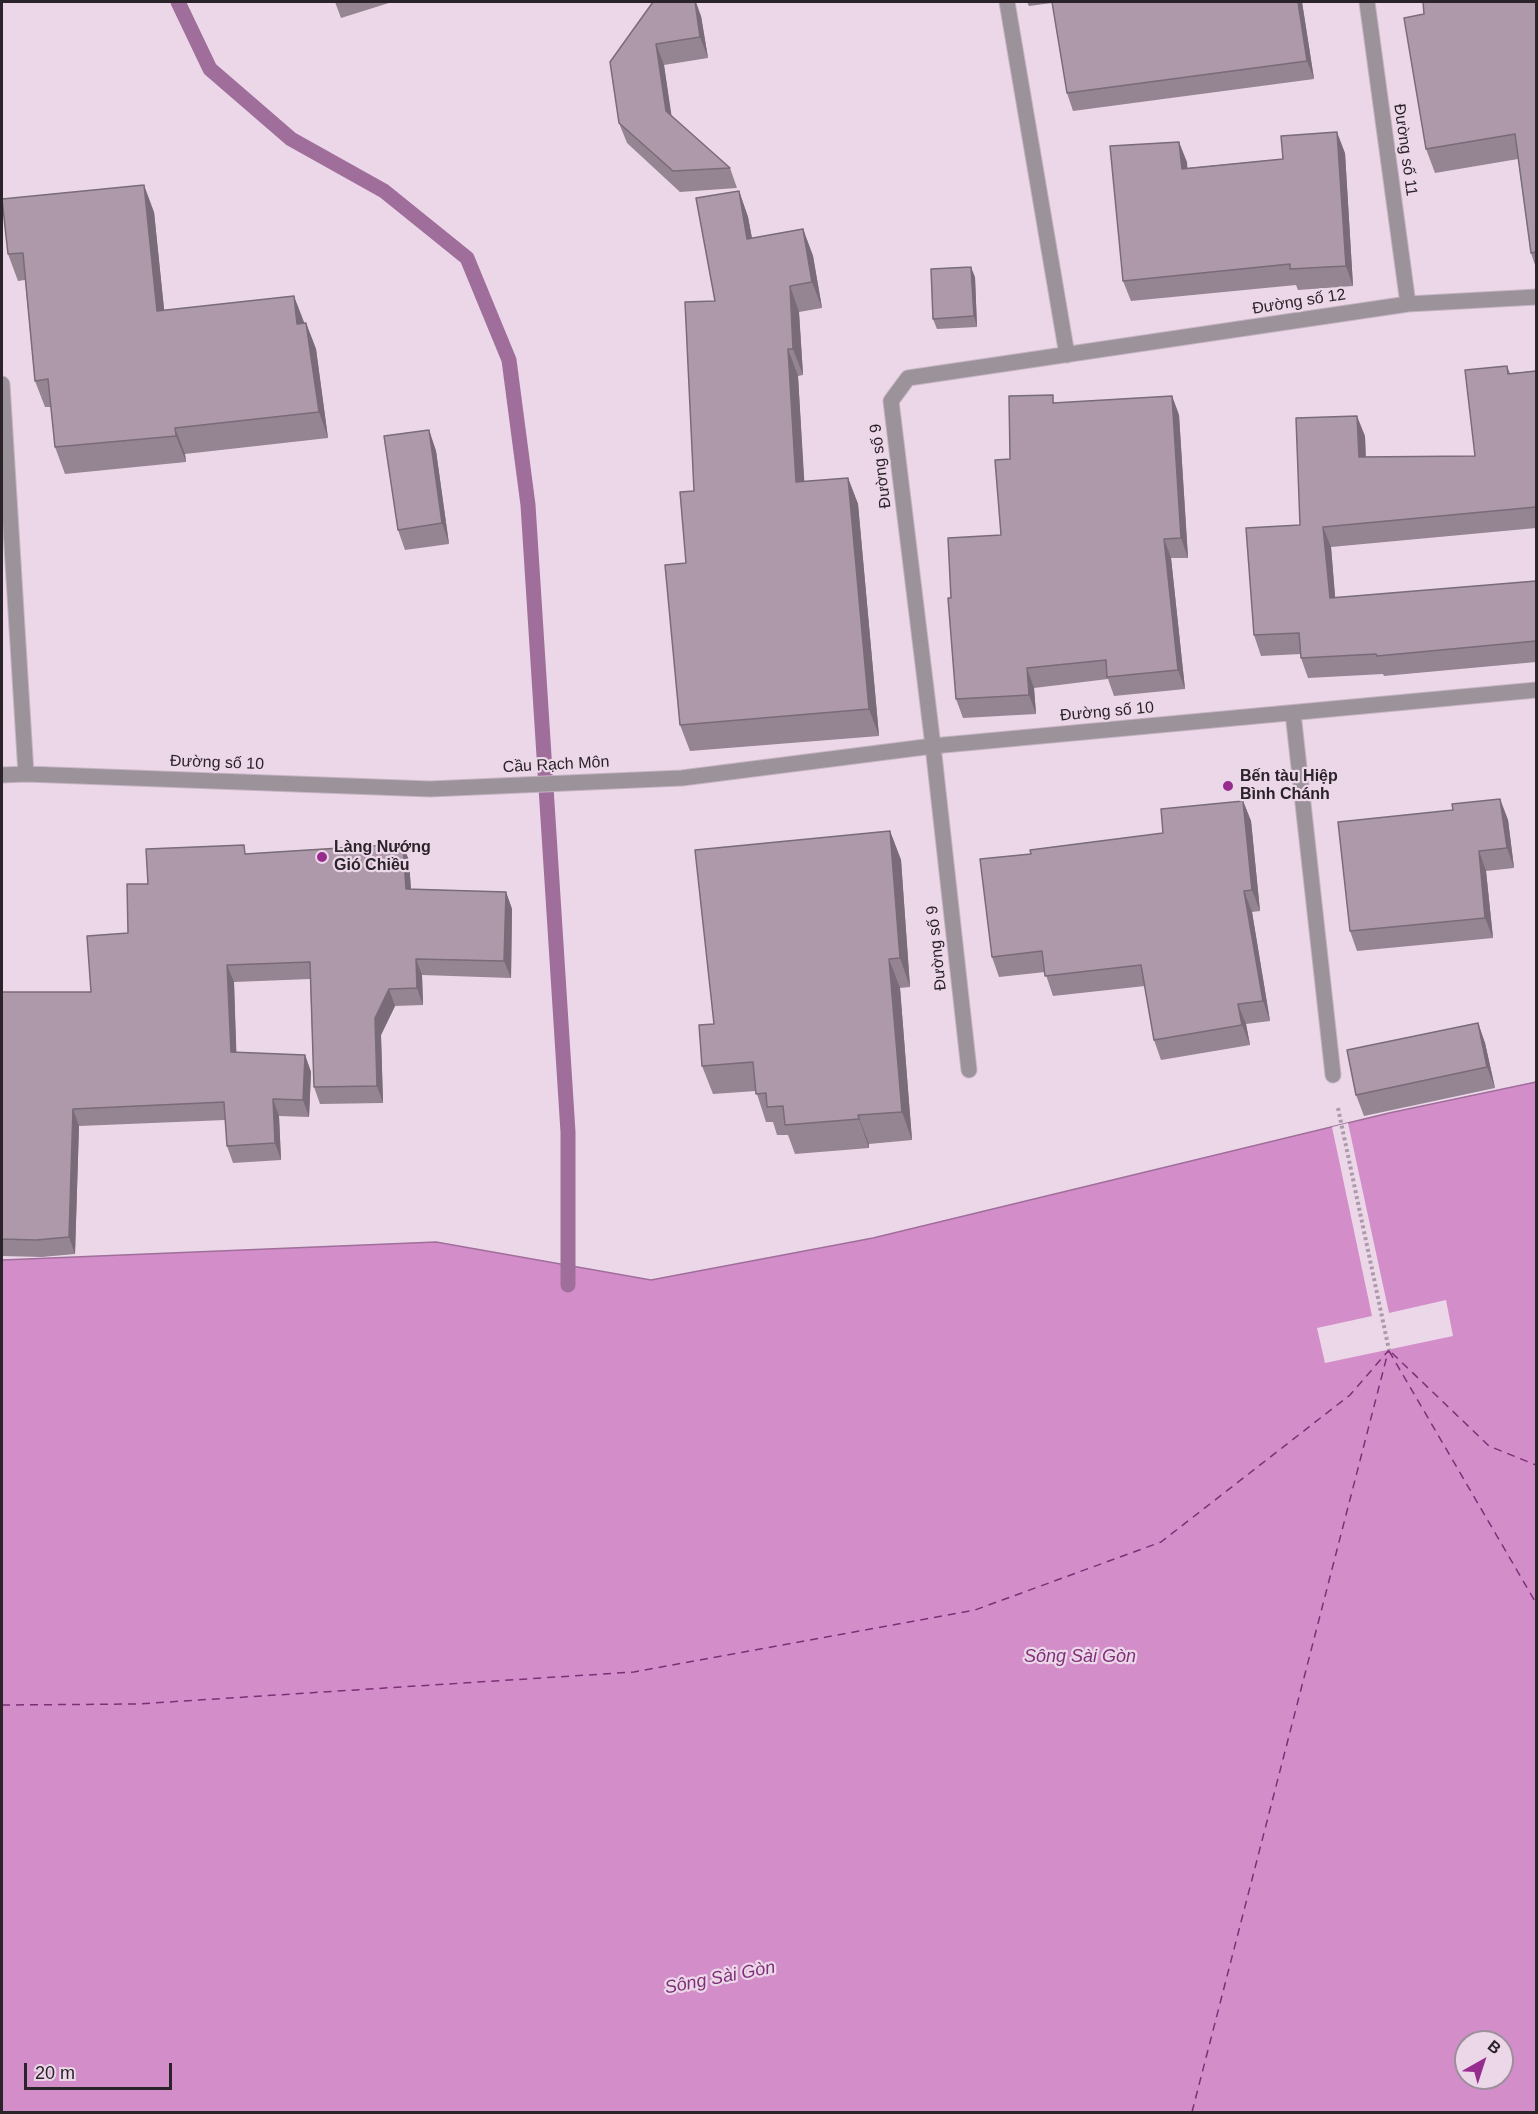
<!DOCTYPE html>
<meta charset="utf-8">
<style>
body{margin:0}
#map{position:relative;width:1538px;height:2114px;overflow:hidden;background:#ecd7e9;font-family:Arial,sans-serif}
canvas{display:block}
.frame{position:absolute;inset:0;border:3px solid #2a2329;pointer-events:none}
.north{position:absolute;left:1454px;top:2030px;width:60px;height:60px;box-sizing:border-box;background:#ecd7e9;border:2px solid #9e8f9c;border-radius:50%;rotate:39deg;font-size:16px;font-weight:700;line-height:24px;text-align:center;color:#2a2329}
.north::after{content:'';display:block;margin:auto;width:21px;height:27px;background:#972c8f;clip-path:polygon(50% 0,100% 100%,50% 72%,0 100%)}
.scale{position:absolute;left:24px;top:2063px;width:148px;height:27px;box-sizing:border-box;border:3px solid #2a2329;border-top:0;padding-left:8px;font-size:18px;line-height:21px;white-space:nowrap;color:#2a2329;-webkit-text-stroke:4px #ecd7e9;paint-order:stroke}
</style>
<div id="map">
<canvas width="1538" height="2114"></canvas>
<div class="frame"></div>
<div class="north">B</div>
<div class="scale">20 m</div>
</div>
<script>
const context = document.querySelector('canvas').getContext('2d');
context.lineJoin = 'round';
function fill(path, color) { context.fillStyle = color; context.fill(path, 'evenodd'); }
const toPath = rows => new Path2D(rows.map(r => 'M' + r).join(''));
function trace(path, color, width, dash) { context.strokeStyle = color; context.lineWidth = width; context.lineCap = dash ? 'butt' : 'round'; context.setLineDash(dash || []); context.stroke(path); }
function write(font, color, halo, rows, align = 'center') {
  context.font = font + ' Arial,sans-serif'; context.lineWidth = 4.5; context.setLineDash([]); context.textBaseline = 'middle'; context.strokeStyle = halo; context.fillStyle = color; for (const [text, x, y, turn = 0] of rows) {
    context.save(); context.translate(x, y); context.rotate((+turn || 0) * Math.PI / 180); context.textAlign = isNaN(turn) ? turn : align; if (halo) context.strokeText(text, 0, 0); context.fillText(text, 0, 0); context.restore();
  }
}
const water = toPath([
 [1536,1082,1536,2112,2,2112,2,1260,436,1242,651,1280,873,1238,1389,1113,1536,1082],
 [1466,2042,1502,2042,1502,2078,1466,2078,1466,2042]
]);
fill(water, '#d38eca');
trace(water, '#a06e9a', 1.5);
fill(toPath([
 [1348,1123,1389,1313,1446,1300,1453,1336,1325,1363,1317,1328,1372,1316,1332,1127]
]), '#ecd7e9');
trace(toPath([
 [178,2,210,69,291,139,384,191,467,258,509,360,528,505,568,1132,568,1285]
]), '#a06e9a', 15);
trace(toPath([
 [1389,1351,1536,1603],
 [1392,1353,1489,1446,1536,1465],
 [2,1705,137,1704,634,1672,975,1610,1161,1542,1350,1395,1389,1350],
 [1192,2112,1388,1352]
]), '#7f2f78', 1.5, [8, 6]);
const minor = toPath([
 [1007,2,1067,355],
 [1367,2,1408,304],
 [2,384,26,774],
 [1293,713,1333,1075],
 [2,775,26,774,430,789,682,778,933,746,1536,690],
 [969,1070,933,746,891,401,908,378,1408,304,1536,297]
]);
trace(minor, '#c5b3c3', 17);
trace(toPath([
 [1338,1108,1389,1350]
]), '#ab9ba9', 4, [3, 3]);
trace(minor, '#9b929a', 15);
fill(toPath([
 [335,2,392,2,341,18],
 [1027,2,1302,2,1314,79,1073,111,1067,93,1052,3,1029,6],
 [1536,2,1536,268,1531,253,1518,159,1435,173,1426,149,1424,14],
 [701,16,708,58,664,65,671,116,730,168,737,188,680,192,627,143,619,123,610,62],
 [1345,153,1353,286,1298,290,1296,285,1131,301,1123,281,1187,162,1187,168],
 [739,191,748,217,752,238,803,229,813,256,822,308,799,312,803,375,798,376,804,482,848,478,858,504,879,736,690,751,680,725,686,563,715,301],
 [154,212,164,310,306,323,316,349,328,438,185,454,186,462,65,474,55,447,51,407,45,407,35,381,25,280,18,281,8,254],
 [975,277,977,327,937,329,933,319],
 [1507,366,1510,373,1536,371,1536,528,1331,547,1335,598,1536,581,1536,662,1384,676,1383,674,1308,678,1301,658,1301,654,1261,656,1254,635,1300,525,1365,436,1366,457,1475,456],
 [1172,396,1179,415,1188,558,1171,558,1185,689,1114,696,1108,679,1034,688,1036,714,963,718,956,699,951,598,1001,535,1010,459,1056,403],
 [429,430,436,451,449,544,405,550,398,530],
 [1500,799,1508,820,1514,868,1486,871,1493,938,1357,951,1350,931,1453,810],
 [1243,801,1251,821,1260,911,1252,912,1270,1021,1246,1024,1250,1045,1161,1060,1154,1040,1145,986,1053,996,1045,972,999,977,992,957,1163,833],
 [890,831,901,860,910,987,900,988,912,1140,869,1144,869,1148,795,1154,788,1135,777,1135,773,1122,766,1122,756,1091,713,1094,702,1066,714,1024],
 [403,844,409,861,411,889,506,892,512,909,511,978,422,975,423,1005,395,1006,381,1035,383,1103,320,1104,314,1087,310,979,234,982,236,1053,305,1055,311,1072,309,1117,279,1116,281,1160,233,1163,227,1146,225,1120,79,1126,75,1254,42,1257,2,1256,2,992,91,992,128,933,148,884,247,854],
 [1478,1023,1485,1043,1495,1088,1364,1116,1356,1095]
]), '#958492');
fill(toPath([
 [695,2,696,2,701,16,708,58,700,37],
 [1298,2,1302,2,1314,79,1307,61],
 [656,44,664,65,674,132,666,111],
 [1337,132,1345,153,1353,286,1346,266],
 [1179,142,1187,162,1189,189,1182,169],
 [144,185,154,212,167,337,157,311],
 [739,191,748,217,757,266,747,239],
 [803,229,813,256,822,308,812,282],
 [971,267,975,277,977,327,974,316],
 [790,286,799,312,803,375,793,349],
 [294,296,304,322,307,350,297,324],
 [306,323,316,349,328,438,319,412],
 [788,349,798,376,806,509,796,482],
 [1172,396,1179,415,1188,558,1181,538],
 [1357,416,1365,436,1366,478,1359,457],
 [175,428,185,454,186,462,176,436],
 [429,430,436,451,449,544,442,523],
 [848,478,858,504,879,736,869,709],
 [1323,527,1331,547,1337,619,1330,598],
 [1164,539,1171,558,1185,689,1178,670],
 [1027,668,1034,688,1036,714,1029,695],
 [1500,799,1508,820,1514,868,1507,848],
 [1243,801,1251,821,1260,911,1252,890],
 [890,831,901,860,910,987,900,958],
 [403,844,409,861,412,906,406,889],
 [1479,851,1486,871,1493,938,1485,918],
 [1244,891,1252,912,1270,1021,1263,1001],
 [506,892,512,909,511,978,504,961],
 [416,959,422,975,423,1005,417,988],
 [889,959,900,988,912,1140,902,1112],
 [227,965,234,982,237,1069,231,1052],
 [389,989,395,1006,381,1035,383,1103,377,1086,375,1018],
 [1238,1004,1246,1024,1250,1045,1242,1025],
 [1478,1023,1485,1043,1495,1088,1487,1067],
 [305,1055,311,1072,309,1117,303,1100],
 [273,1099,279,1116,281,1160,275,1143],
 [73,1109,79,1126,75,1254,69,1237],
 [858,1115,869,1144,869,1148,859,1119]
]), '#796b77');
const building = toPath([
 [653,2,695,2,700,37,656,44,666,111,730,168,673,171,619,123,610,62,653,2],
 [1052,2,1298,2,1307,61,1067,93,1052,2],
 [1423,2,1536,2,1536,252,1531,253,1515,134,1426,149,1404,18,1424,14,1423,2],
 [1337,132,1346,266,1290,269,1290,264,1123,281,1110,146,1179,142,1182,169,1283,159,1281,136,1337,132],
 [144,185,157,311,294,296,297,324,306,323,319,412,175,428,176,436,55,447,48,379,35,381,23,253,8,254,2,199,144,185],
 [739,191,747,239,803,229,812,282,790,286,793,349,788,349,796,482,848,478,869,709,680,725,665,565,686,563,680,492,694,491,685,302,715,301,696,198,739,191],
 [971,267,974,316,933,319,931,269,971,267],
 [1507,366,1508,374,1536,371,1536,507,1323,527,1330,598,1536,581,1536,641,1377,656,1376,654,1301,658,1299,633,1254,635,1246,528,1300,525,1296,418,1357,416,1359,457,1475,456,1465,370,1507,366],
 [1053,395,1053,403,1172,396,1181,538,1164,539,1178,670,1107,677,1106,660,1027,668,1029,695,956,699,948,598,951,598,948,538,1001,535,995,460,1010,459,1009,396,1053,395],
 [429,430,442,523,398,530,384,436,429,430],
 [1500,799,1507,848,1479,851,1485,918,1350,931,1338,822,1453,810,1452,804,1500,799],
 [1243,801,1252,890,1244,891,1263,1001,1238,1004,1242,1025,1154,1040,1141,965,1045,976,1042,951,992,957,980,859,1031,854,1030,850,1163,833,1161,809,1243,801],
 [890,831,900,958,889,959,902,1112,858,1115,859,1119,785,1125,783,1106,767,1107,766,1093,756,1094,753,1062,702,1066,699,1025,714,1024,695,850,890,831],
 [403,844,406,889,506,892,504,961,416,959,417,988,389,989,375,1018,377,1086,314,1087,310,962,227,965,231,1052,305,1055,303,1100,273,1099,275,1143,227,1146,224,1102,73,1109,69,1237,36,1240,2,1239,2,992,91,992,87,936,128,933,127,884,148,884,146,849,244,845,245,854,403,844],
 [1478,1023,1487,1067,1356,1095,1347,1050,1478,1023]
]);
fill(building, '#ad99aa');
trace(building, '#796b77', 1.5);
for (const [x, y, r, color] of [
 [1228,786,6,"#972c8f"],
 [322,857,6,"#972c8f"]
]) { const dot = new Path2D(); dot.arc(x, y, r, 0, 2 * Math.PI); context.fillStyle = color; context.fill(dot); trace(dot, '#ecd7e9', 2); }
write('16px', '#2a2329', '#ecd7e9', [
 ["Đường số 11",1405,150,82],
 ["Đường số 12",1299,302,-9],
 ["Đường số 9",881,466,-97],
 ["Đường số 10",1107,712,-5],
 ["Đường số 10",217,763,2],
 ["Cầu Rạch Môn",556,765,-3],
 ["Đường số 9",937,948,-96]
]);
write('bold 16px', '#2a2329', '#ecd7e9', [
 ["Bến tàu Hiệp",1240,777],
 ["Bình Chánh",1240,795],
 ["Làng Nướng",334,848],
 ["Gió Chiều",334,866]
], 'left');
write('italic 18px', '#7f2f78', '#ecd7e9', [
 ["Sông Sài Gòn",1080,1657],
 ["Sông Sài Gòn",720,1978,-11]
]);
</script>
